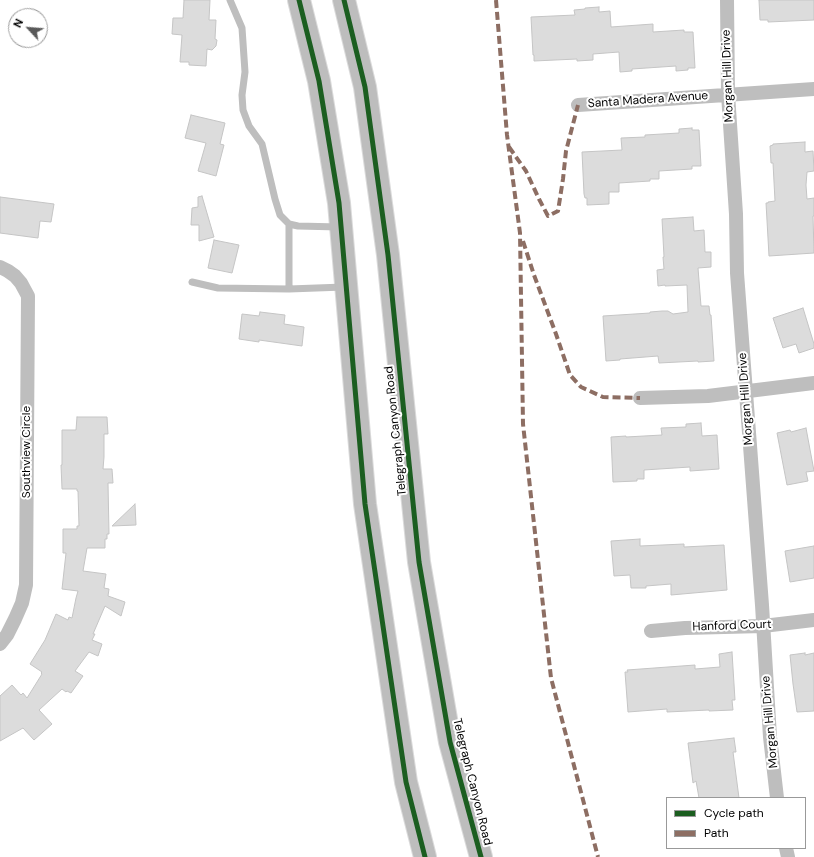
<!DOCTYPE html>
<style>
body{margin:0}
#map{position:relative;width:814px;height:857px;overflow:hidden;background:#fff;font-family:"DM Sans",sans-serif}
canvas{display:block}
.legend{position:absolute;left:666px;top:797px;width:140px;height:52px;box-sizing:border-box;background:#fff;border:1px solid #999;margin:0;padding:5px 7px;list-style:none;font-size:12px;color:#000}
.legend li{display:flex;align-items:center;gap:8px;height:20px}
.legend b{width:20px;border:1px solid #999}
.north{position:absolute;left:8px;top:8px;width:40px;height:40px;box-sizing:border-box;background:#fff;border:1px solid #999;border-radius:50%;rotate:296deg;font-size:11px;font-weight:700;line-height:16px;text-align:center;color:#000}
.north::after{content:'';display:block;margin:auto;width:14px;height:18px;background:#595959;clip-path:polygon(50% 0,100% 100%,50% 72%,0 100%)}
</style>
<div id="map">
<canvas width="814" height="857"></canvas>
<ul class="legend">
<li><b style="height:5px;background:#1b5e20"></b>Cycle path</li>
<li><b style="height:5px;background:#8d6e63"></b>Path</li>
</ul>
<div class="north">N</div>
</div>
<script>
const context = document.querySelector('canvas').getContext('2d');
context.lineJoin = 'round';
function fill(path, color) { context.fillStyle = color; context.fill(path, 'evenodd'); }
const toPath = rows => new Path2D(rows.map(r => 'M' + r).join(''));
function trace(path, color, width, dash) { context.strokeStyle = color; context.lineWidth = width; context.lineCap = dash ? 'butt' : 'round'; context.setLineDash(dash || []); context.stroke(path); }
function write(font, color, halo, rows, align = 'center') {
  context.font = font + ' "DM Sans",sans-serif'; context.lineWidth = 4; context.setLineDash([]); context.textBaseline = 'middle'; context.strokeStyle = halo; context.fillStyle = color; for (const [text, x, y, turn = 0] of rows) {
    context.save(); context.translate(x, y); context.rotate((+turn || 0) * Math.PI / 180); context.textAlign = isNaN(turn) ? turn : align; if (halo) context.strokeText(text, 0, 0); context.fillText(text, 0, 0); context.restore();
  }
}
const building = toPath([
 [184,0,210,0,209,20,216,20,215,39,217,40,216,46,212,50,207,49,206,66,189,65,189,62,180,62,182,35,172,34,173,18,183,18,184,0],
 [759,0,814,0,814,20,768,22,768,20,760,20,759,0],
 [599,7,599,12,610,11,611,27,653,24,653,32,684,30,684,32,693,32,695,68,688,68,688,70,676,71,676,66,632,69,632,71,620,72,619,52,593,54,593,60,577,61,577,59,534,61,534,55,533,55,531,17,575,15,574,10,585,9,585,8,599,7],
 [191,115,225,123,220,144,224,145,216,176,198,171,206,143,185,138,191,115],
 [692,128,692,130,699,130,701,166,692,166,692,169,659,171,659,179,650,179,650,181,619,183,619,192,609,192,609,204,587,205,587,198,585,198,584,194,582,152,622,150,621,138,645,137,645,135,679,133,679,129,692,128],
 [805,142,805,152,813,151,814,171,807,172,806,185,807,199,814,198,814,216,813,216,814,253,769,256,766,203,768,203,768,202,775,201,773,163,771,163,770,146,773,145,773,144,805,142],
 [202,196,214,237,199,241,199,225,191,225,192,208,198,207,198,197,202,196],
 [0,197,54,204,51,222,40,221,38,238,0,233,0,197],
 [693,217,694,231,704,230,705,252,711,252,711,267,698,268,701,306,709,306,710,315,711,315,714,361,698,362,698,361,659,363,658,356,620,359,620,360,606,361,603,316,650,313,650,312,662,311,668,311,673,314,688,312,687,285,665,286,665,285,658,286,657,270,664,269,663,257,664,257,662,219,693,217],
 [214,240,239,245,232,273,208,268,214,240],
 [803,308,814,344,814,348,799,353,796,344,783,348,773,318,803,308],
 [260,312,285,315,284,324,304,327,302,346,259,340,259,342,239,339,242,314,259,316,260,312],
 [77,417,107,417,108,434,104,434,104,457,103,469,112,469,113,483,108,483,109,534,107,534,107,539,105,539,105,548,87,548,83,571,106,574,104,588,109,589,108,596,125,602,121,616,105,606,93,634,95,634,92,640,102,644,98,656,89,652,75,671,83,676,71,693,67,691,66,692,62,689,39,710,52,724,34,740,23,728,0,741,0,696,12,685,21,695,23,693,27,698,42,674,41,673,42,672,30,664,45,640,56,614,68,620,69,617,72,618,76,598,78,591,62,589,66,553,63,553,63,529,77,529,77,526,79,526,78,491,77,491,77,489,62,489,61,465,62,465,62,430,76,430,77,417],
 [701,423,702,436,717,435,719,469,690,471,690,467,644,470,644,479,637,479,637,481,613,482,611,437,626,436,626,437,662,435,661,428,686,427,686,424,701,423],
 [806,428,814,471,806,472,808,481,787,485,777,433,790,430,791,432,806,428],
 [135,504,136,525,112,526,135,504],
 [640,539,640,546,684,544,684,547,724,545,727,590,671,595,671,584,646,586,646,588,631,588,630,575,614,576,611,541,640,539],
 [814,546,814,578,790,582,785,551,814,546],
 [732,652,735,700,732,700,733,710,709,711,709,710,667,712,667,709,628,712,625,672,628,672,627,670,695,665,695,669,720,667,719,654,732,652],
 [805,653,805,655,814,653,814,711,797,712,793,684,790,655,805,653],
 [734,738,736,752,733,752,739,798,699,798,696,781,693,783,688,743,734,738]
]);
fill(building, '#dcdcdc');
trace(building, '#c5c5c5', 1);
const primary = toPath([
 [299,0,319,81,339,203,365,504,406,782,425,857],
 [344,0,365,87,388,255,419,562,450,742,481,857]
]);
trace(primary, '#dbdbdb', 24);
trace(toPath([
 [230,0,242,28,245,72,242,95,243,110,249,126,262,144,275,199,280,215,289,224,298,226,339,227],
 [289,224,289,289],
 [192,282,218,288,289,289,344,287]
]), '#bebebe', 7);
trace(toPath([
 [727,0,728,94,736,214,737,273,762,605,770,737,777,798],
 [578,105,814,89],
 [0,267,8,271,15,276,21,283,28,296,26,585,22,603,15,619,7,635,0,644],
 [640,398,708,396,814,383],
 [651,631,685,628,763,626,814,620],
 [786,848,788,857]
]), '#bebebe', 14);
trace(primary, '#bdbdbd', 22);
trace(toPath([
 [496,0,507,135,520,233,523,424,551,678,598,857],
 [509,147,526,171,539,199,548,216,558,211,563,179,566,151,578,105],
 [523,241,534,275,556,334,570,375,581,387,603,397,640,398]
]), '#8d6e63', 4, [8, 4]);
trace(toPath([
 [299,0,319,81,339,203,365,504,406,782,425,857],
 [344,0,365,87,388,255,419,562,450,742,481,857]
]), '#1b5e20', 5);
write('12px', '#000', '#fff', [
 ["Morgan Hill Drive",728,76,-92],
 ["Santa Madera Avenue",648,100,-4],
 ["Morgan Hill Drive",746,399,-94],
 ["Telegraph Canyon Road",396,431,-96],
 ["Southview Circle",27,452,-90],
 ["Hanford Court",732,626,-2],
 ["Morgan Hill Drive",770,722,-95],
 ["Telegraph Canyon Road",472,782,76]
]);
</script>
